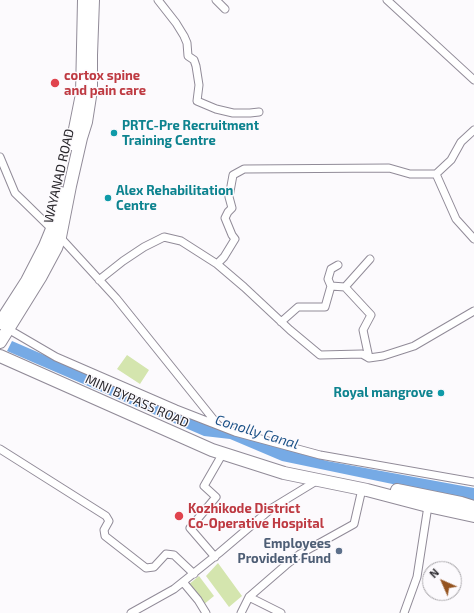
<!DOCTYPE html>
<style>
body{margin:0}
#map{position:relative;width:474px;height:613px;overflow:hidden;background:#fcfafd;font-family:"Exo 2",sans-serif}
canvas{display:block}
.north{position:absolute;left:422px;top:561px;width:40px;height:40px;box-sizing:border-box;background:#fcfafd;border:1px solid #a8a6aa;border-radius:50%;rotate:315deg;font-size:11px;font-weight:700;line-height:16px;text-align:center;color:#2a282d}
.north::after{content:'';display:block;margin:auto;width:14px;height:18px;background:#955420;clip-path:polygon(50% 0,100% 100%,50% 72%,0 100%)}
</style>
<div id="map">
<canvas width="474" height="613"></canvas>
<div class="north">N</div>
</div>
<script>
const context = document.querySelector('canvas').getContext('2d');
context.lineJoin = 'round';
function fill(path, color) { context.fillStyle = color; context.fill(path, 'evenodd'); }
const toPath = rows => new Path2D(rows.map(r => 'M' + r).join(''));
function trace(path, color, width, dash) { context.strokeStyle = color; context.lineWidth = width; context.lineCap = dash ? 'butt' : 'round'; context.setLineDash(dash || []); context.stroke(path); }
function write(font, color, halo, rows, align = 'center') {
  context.font = font + ' "Exo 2",sans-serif'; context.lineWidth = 3; context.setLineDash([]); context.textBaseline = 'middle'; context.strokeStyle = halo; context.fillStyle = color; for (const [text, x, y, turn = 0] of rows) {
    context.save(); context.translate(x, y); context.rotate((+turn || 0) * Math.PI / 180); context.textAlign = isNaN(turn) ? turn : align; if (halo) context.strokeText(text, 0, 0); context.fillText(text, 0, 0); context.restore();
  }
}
fill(toPath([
 [127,355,149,370,140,384,117,369],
 [218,563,242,596,229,607,206,576],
 [199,576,214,596,203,605,188,585]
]), '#d4e5ae');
fill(toPath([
 [12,341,125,390,225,431,277,447,327,461,474,488,474,501,282,461,230,439,204,436,7,351]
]), '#76aae5');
const street = toPath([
 [158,0,176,23,184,36,187,43,188,56,194,60,196,66,199,85,197,101,216,109,233,113,250,113,259,112],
 [216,0,225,9],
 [387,0,474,80],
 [0,157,15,193,60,237,116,298,218,425],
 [436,174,451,160,461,142,474,130],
 [217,264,224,257,235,239,232,235,225,218,228,212,232,208,229,197,233,175,244,169,389,168,410,174,436,174,456,219,474,239],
 [99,280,123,261,144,247,164,237,181,241,217,264,244,287,290,330,320,355,362,354,369,358,383,356,414,346,474,311],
 [331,286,328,279,331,269,338,265],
 [345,287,370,259],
 [281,322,298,307,325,307,331,286,345,287,371,315,363,330,369,358],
 [8,329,56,357,176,409,235,432,320,455,474,482],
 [0,449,106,516,109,521,104,530,105,536,146,568,154,567,166,554,174,555,194,574],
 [215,557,190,528,216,497,204,486,223,453],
 [183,582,198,600,206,613],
 [249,597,281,613],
 [131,613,174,589,219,553,272,508,318,480],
 [241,613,249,597,286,565,300,554,354,524,362,489],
 [404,613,417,577,428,506]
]);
const primary = toPath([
 [72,144,82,94,84,0],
 [0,323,27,281,45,246,52,229,61,193],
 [0,342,41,276,56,248,60,237,70,186,81,138,86,122,91,90,91,55,93,0],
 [0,356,212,450,284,473,367,490,428,506,474,516],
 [397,490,461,503,474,507]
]);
trace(street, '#918b98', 9);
trace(primary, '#918b98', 14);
trace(street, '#fff', 7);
trace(primary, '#fff', 12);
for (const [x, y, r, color] of [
 [55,83,5,"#e0444e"],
 [114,133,4,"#0f9aa8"],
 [108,198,4,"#0f9aa8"],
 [441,393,4,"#0f9aa8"],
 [179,516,5,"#e0444e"],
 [339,551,4,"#5c6f8a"]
]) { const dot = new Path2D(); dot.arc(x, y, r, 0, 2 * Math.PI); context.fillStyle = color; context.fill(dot); trace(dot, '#fcfafd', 1.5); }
write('bold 13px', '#be3a42', '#fcfafd', [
 ["cortox spine",64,76],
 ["and pain care",64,91],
 ["Kozhikode District",188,509],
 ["Co-Operative Hospital",188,524]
], 'left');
write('bold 13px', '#0d838f', '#fcfafd', [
 ["PRTC-Pre Recruitment",122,126],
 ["Training Centre",122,141],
 ["Alex Rehabilitation",116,191],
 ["Centre",116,206],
 ["Royal mangrove",433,393,"right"]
], 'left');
write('13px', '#2a282d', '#fcfafd', [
 ["WAYANAD ROAD",59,176,-77],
 ["MINI BYPASS ROAD",137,401,24]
]);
write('bold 13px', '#4e5e75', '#fcfafd', [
 ["Employees",331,544],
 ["Provident Fund",331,559]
], 'right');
write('italic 14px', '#1b5187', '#fcfafd', [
 ["Conolly Canal",257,432,17]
]);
</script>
